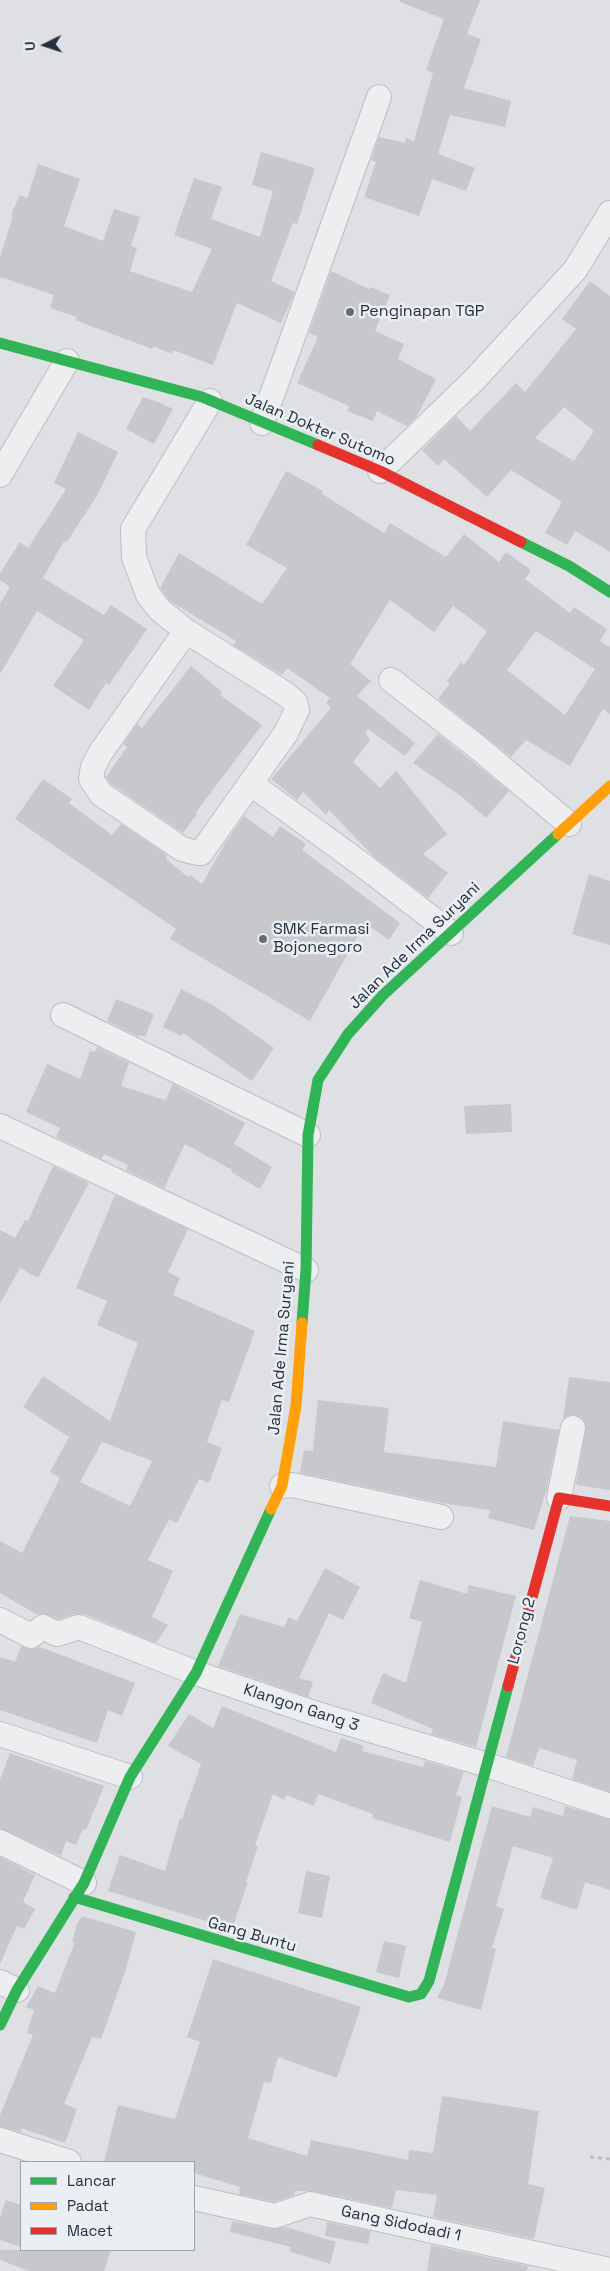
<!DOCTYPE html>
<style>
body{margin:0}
#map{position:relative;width:610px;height:2271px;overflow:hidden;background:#dee0e3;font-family:"Space Grotesk",sans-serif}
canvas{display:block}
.legend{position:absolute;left:20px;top:2161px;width:175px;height:90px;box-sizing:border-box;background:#eaeff4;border:1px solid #9ba3ab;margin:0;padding:6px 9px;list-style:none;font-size:15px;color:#24303d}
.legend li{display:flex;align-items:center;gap:10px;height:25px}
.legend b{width:25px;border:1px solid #9ba3ab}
.north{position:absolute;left:20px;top:20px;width:50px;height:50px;-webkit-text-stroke:4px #eaeff4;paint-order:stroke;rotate:266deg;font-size:14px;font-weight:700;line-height:20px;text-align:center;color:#24303d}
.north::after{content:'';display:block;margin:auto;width:18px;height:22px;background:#24303d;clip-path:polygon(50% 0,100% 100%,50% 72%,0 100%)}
</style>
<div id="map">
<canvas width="610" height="2271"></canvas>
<ul class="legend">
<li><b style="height:6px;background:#30b455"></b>Lancar</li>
<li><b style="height:6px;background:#ff9f0a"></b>Padat</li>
<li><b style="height:6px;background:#e5322d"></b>Macet</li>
</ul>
<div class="north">U</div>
</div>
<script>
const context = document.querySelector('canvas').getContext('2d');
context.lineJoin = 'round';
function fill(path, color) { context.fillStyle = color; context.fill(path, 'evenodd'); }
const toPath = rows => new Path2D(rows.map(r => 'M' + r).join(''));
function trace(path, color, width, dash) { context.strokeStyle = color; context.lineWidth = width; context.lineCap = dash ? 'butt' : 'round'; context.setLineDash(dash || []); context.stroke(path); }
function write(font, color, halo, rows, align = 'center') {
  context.font = font + ' "Space Grotesk",sans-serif'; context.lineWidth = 5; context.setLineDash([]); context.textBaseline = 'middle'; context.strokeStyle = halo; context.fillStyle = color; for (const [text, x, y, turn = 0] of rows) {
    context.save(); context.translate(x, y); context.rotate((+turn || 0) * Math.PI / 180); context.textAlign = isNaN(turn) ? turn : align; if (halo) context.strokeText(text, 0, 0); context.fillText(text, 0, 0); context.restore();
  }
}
fill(toPath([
 [400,0,480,0,467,34,481,39,464,88,511,101,505,127,450,115,438,154,475,168,466,191,432,179,419,216,364,197,376,162,371,160,379,137,405,143,406,138,414,141,433,73,426,70,444,19,400,2],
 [261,152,315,168,297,224,293,223,271,281,295,292,281,323,237,303,213,365,173,350,172,354,153,346,152,349,75,320,77,317,50,308,54,295,0,277,0,257,13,216,11,215,20,195,27,199,38,164,80,179,64,226,103,241,114,209,140,217,131,246,137,248,130,271,192,292,212,249,174,235,194,178,222,187,211,219,260,237,273,191,252,185],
 [331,271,369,289,370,287,390,295,375,331,404,344,398,359,436,379,417,416,407,426,377,411,373,421,347,411,349,406,297,383,318,337,309,333],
 [590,281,610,296,610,552,575,531,567,545,545,533,562,502,511,470,487,497,444,459,438,466,422,450,456,416,470,431,516,383,525,392,576,329,562,319],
 [564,407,594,431,574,461,535,438],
 [143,397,158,402,173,409,154,444,126,429],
 [78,432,118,452,97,496,66,543,64,541,43,578,104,615,111,605,147,629,109,685,106,683,89,710,53,686,84,640,37,611,0,674,0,604,10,587,0,580,0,573,20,542,28,548,66,489,54,483],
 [286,471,323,491,322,494,384,533,390,523,446,557,464,534,499,562,506,552,531,570,525,579,570,613,574,607,607,629,600,641,609,647,610,645,610,714,603,709,570,766,526,740,511,757,438,699,450,683,447,681,461,662,464,665,487,631,453,606,434,632,390,600,350,664,371,681,357,696,415,743,405,756,368,729,365,733,370,740,353,762,380,788,396,771,447,834,423,854,448,873,428,898,373,856,329,810,326,815,303,792,297,800,271,779,331,708,326,703,330,698,287,668,282,675,233,645,236,641,170,601,160,588,179,553,262,604,287,568,246,545],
 [536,631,595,669,565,715,507,670],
 [191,666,222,692,220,695,262,725,196,812,197,814,183,833,111,784,106,777,127,747,123,744,137,724,142,728],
 [438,734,509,791,486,818,461,796,413,763],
 [43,779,72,799,69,803,112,835,121,824,167,855,166,859,188,877,190,875,202,884,226,842,244,816,273,837,280,826,306,844,302,850,400,923,389,940,365,923,310,1021,170,939,176,929,15,819],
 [589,874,610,881,610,945,572,934],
 [181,989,213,1005,274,1048,252,1081,183,1033,181,1036,163,1027],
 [116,999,154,1014,145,1037,139,1035,139,1037,107,1021],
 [97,1047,129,1063,121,1086,165,1100,173,1084,245,1123,234,1144,272,1167,260,1189,231,1172,232,1170,185,1144,164,1188,126,1170,128,1165,104,1154,102,1159,56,1137,60,1128,26,1112,47,1064,80,1079,90,1051,95,1052],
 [511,1104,512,1132,466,1134,464,1106],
 [53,1166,89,1183,38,1278,20,1268,0,1304,0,1230,15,1238,25,1220,28,1221],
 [115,1195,188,1229,168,1272,180,1278,173,1295,255,1331,229,1402,222,1400,207,1442,222,1448,209,1483,199,1479,177,1523,169,1519,148,1560,173,1571,152,1617,168,1625,156,1643,84,1614,75,1614,58,1619,49,1615,36,1614,0,1593,0,1541,22,1553,60,1478,50,1472,69,1437,23,1407,43,1376,110,1421,138,1343,97,1325,107,1301,76,1288],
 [102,1442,152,1461,130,1506,80,1482],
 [569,1377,610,1382,610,1490,576,1485,586,1424,582,1418,576,1415,569,1415,563,1419],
 [318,1400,389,1408,384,1452,496,1467,503,1421,559,1430,547,1488,534,1530,488,1518,490,1510,441,1503,300,1473,304,1450,313,1451],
 [570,1516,610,1521,610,1792,572,1779,577,1760,539,1748,533,1766,506,1757],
 [325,1568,360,1587,343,1620,329,1613,299,1678,313,1682,308,1697,218,1666,240,1614,284,1627,289,1617,297,1621],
 [420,1580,467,1594,469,1585,516,1596,476,1747,431,1734,433,1729,371,1703,383,1673,406,1683,422,1622,409,1618],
 [21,1646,32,1650,40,1647,135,1683,122,1716,108,1710,97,1743,0,1710,0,1657,15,1662],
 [222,1706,336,1752,341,1738,364,1746,362,1751,423,1767,425,1761,464,1772,456,1795,462,1797,450,1842,372,1818,373,1814,318,1794,314,1806,286,1795,284,1800,273,1794,255,1845,258,1846,246,1882,248,1882,232,1929,108,1891,120,1855,165,1871,180,1818,182,1819,201,1764,168,1746,189,1714,213,1728],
 [10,1753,104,1786,86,1830,83,1829,76,1845,66,1841,61,1856,0,1828,0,1780],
 [492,1806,530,1817,533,1807,563,1816,565,1806,610,1819,610,1890,585,1882,577,1910,540,1898,553,1858,513,1846,496,1906,504,1909,492,1948,496,1949,481,2010,437,1998,444,1985],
 [0,1857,35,1875,23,1902,35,1909,24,1929,17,1926,0,1964],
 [306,1871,330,1876,322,1918,298,1913],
 [82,1916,136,1932,126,1969,101,2039,92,2037,64,2104,77,2109,65,2143,21,2128,21,2132,0,2127,0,2115,33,2035,27,2033,34,2010,26,2007,38,1986,55,1993,75,1942,72,1942,77,1924],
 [384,1941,406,1946,399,1978,376,1972],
 [213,1959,361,2007,337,2078,278,2057,271,2083,264,2082,248,2138,307,2156,311,2140,408,2160,409,2150,433,2153,442,2096,539,2111,528,2184,545,2188,534,2239,433,2217,437,2195,396,2190,392,2208,312,2191,295,2191,294,2195,274,2202,239,2194,240,2187,194,2173,194,2162,104,2162,118,2105,175,2119,200,2042,187,2037],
 [6,2200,21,2205,21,2247,0,2240,0,2217],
 [232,2221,272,2229,286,2227,336,2242,330,2264,289,2251,291,2247,230,2232],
 [327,2222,371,2231,368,2244,325,2236],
 [431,2245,528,2266,527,2271,427,2271],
 [0,2250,111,2250,104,2271,29,2271,0,2260]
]), '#c6c8cb');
const street = toPath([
 [262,423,379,97],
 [380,471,475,379,575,270,610,213],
 [0,475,67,361],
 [186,631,101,752,93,767,91,779,101,794,182,849,197,853,201,853,286,733,297,710,295,702,287,695,186,631,160,610,148,595,134,557,133,529,210,401],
 [391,680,476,746,569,824],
 [250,783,364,866,451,933],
 [63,1015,308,1135],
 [0,1126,306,1270],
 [282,1486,292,1485,441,1517],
 [559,1498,573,1428],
 [0,1620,31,1636,43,1627,57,1634,79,1627,196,1673,314,1713,487,1765,610,1806],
 [0,1734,130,1777],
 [0,1842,84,1883],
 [0,1982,17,1990],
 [0,2140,69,2162],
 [194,2198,275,2216,310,2204,610,2270]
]);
trace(street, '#bcbec1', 26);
trace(toPath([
 [590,2157,610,2159]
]), '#bcbfc2', 3, [4, 4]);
trace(street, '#eceef0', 24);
trace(toPath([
 [0,343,202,397,318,445],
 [521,542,569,566,610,592],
 [302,1323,306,1270,308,1135,318,1080,348,1034,383,995,558,834],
 [74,1897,409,1997,421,1994,429,1981,508,1686],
 [0,2025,17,1990,84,1883,130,1777,196,1673,271,1509]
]), '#30b455', 11);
trace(toPath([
 [558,834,610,786],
 [271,1509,282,1486,296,1406,302,1323]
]), '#ff9f0a', 11);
trace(toPath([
 [318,445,380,471,521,542],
 [508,1686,559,1498,610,1506]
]), '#e5322d', 11);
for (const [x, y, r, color] of [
 [350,312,5,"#656e77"],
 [263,939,5,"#656e77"]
]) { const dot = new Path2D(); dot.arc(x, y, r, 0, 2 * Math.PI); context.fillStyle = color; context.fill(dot); trace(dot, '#eaeff4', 2); }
write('16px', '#24303d', '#eaeff4', [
 ["Penginapan TGP",360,312],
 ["SMK Farmasi",273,930],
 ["Bojonegoro",273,948]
], 'left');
write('16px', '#24303d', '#eaeff4', [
 ["Jalan Dokter Sutomo",320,430,23],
 ["Jalan Ade Irma Suryani",415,946,-44],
 ["Jalan Ade Irma Suryani",282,1348,-85],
 ["Lorong 2",522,1631,-75],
 ["Klangon Gang 3",301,1708,18],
 ["Gang Buntu",252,1935,16],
 ["Gang Sidodadi 1",401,2224,12]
]);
</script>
